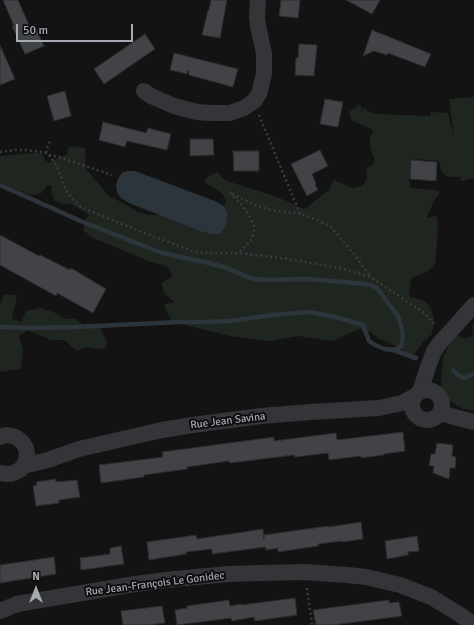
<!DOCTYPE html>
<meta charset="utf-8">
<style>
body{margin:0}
#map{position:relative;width:474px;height:625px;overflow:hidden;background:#131314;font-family:Signika,sans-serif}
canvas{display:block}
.north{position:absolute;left:16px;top:569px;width:40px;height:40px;-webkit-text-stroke:3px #0e0e0f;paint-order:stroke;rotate:0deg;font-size:11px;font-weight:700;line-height:16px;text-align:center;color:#a5aab3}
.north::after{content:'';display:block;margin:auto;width:14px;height:18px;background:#a5aab3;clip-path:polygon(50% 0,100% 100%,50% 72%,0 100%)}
.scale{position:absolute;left:16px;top:24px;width:117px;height:18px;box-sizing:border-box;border:2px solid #a5aab3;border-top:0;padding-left:5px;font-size:12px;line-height:14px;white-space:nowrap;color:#a5aab3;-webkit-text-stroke:3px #0e0e0f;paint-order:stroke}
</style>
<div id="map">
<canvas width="474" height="625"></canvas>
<div class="north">N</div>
<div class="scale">50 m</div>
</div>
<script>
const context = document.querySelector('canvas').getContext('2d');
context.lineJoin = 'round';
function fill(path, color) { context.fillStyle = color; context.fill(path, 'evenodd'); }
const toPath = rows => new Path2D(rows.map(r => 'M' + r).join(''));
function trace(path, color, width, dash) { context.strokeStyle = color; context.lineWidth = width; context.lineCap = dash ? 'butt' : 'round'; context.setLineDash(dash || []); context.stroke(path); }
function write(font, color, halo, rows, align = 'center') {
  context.font = font + ' Signika,sans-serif'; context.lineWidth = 4; context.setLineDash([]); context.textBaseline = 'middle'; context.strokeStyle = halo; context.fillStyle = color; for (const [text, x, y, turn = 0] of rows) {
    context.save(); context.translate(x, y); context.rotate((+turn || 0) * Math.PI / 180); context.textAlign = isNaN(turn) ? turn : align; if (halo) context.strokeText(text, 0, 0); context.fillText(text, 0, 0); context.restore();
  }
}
fill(toPath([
 [474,97,474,178,461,181,460,175,459,177,451,177,446,176,441,170,439,161,412,159,411,159,409,181,411,188,434,190,439,191,439,195,434,201,427,216,427,218,437,216,438,232,435,263,429,271,411,278,409,296,425,301,431,308,434,320,432,334,423,342,413,356,388,342,381,340,370,332,359,329,333,341,298,336,269,341,251,339,230,336,189,326,172,321,167,312,164,305,175,302,165,294,161,283,171,277,172,274,168,268,164,265,151,262,93,238,83,230,85,220,89,215,73,205,59,203,54,200,51,191,52,186,47,185,44,190,40,194,30,195,0,183,0,156,35,153,43,154,45,160,50,163,59,157,67,155,68,148,72,146,85,148,86,169,109,196,125,204,137,212,148,215,159,215,200,231,227,212,224,206,226,202,224,196,220,192,204,182,207,177,217,172,223,179,230,182,271,195,287,201,301,208,307,208,316,200,328,191,334,180,352,188,362,186,366,181,367,174,366,168,373,165,375,160,370,148,370,138,373,130,351,120,349,112,359,105,363,109,366,108,367,111,376,114,431,116,431,112,448,113,454,137,449,99],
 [4,295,17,295,12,319,21,322,26,311,40,308,50,311,58,314,65,319,74,318,87,327,100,327,107,343,105,348,99,349,86,347,77,351,64,340,51,340,28,330,19,336,23,349,21,369,0,372,0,304],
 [474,323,474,411,463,409,447,399,442,390,441,380,443,357,450,343,458,335,464,339,473,336,472,326]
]), '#1f2620');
fill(toPath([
 [127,171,135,171,215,201,224,206,227,212,227,220,224,229,220,234,212,234,200,231,129,203,121,198,117,192,116,185,118,179,122,173]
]), '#2d353c');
trace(toPath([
 [0,185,83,222,162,253,209,263,227,268,245,276,254,279,265,280,309,279,365,284,371,285,377,288,398,316,401,326,403,336,402,342,401,346,399,348,393,350],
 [0,327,31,328,75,327,179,322,203,322,231,321,272,315,309,312,336,317,363,325,369,341,375,345,385,349,393,350,416,358],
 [453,370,458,375,464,378,474,374]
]), '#2d353c', 4.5);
const building = toPath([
 [3,0,18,0,30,27,34,24,44,46,25,54,12,26,14,26,3,0],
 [211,0,227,0,220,38,202,35,208,10,209,10,211,0],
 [281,0,300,0,298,18,279,16,281,0],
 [346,0,380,0,372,14,346,0],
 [372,30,431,54,425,67,388,53,387,55,374,51,363,56,372,30],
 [145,34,155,49,104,84,94,69,145,34],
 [299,44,317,45,314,76,295,75,296,58,298,58,299,44],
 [0,45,15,79,0,85,0,45],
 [174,53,238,69,233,87,189,75,189,71,188,70,187,74,170,70,174,53],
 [65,91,71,116,54,121,47,96,65,91],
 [325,99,343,102,338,127,320,124,325,99],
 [103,122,146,133,148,128,171,134,167,150,127,141,125,147,99,140,103,122],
 [190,139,213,139,214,155,190,156,190,139],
 [320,150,328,166,312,174,316,184,315,185,318,190,307,196,291,164,320,150],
 [233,151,259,151,259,171,234,171,233,151],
 [411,160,437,162,436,181,410,179,411,160],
 [0,235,39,256,40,255,70,270,71,268,106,289,93,313,57,293,56,296,0,265,0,235],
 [403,432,405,451,384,454,384,455,361,458,361,456,329,460,328,453,295,457,294,455,230,463,229,461,187,467,187,469,144,475,144,477,101,483,99,465,163,457,162,452,274,437,274,441,336,433,337,440,403,432],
 [437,443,453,445,452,456,456,457,455,468,450,468,449,479,433,473,434,466,429,466,431,454,435,454,437,443],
 [56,479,56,482,77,480,80,497,59,500,59,503,36,506,33,486,37,485,36,482,56,479],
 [361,522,363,539,343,542,342,541,318,544,318,546,278,552,278,548,266,550,265,547,212,554,212,549,186,552,186,554,149,560,147,542,196,535,197,539,263,529,264,539,264,535,328,526,328,527,361,522],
 [417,536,419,551,408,552,408,555,387,559,385,541,417,536],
 [121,546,124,564,81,570,80,558,110,554,110,548,121,546],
 [54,557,56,574,0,583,0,565,54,557],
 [295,598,297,615,255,621,254,617,232,621,231,618,177,625,175,610,187,608,187,606,229,600,230,606,241,604,241,605,295,598],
 [389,600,389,603,399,602,402,616,333,625,316,625,313,610,389,600],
 [162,606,165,623,148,625,123,625,121,611,162,606]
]);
fill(building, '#424347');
trace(building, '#2d2d30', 1);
trace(toPath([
 [259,115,300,214,315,219,330,226,355,255,369,275],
 [0,152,15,150,27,150,46,153,49,155,59,157,68,160,112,175],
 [46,153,48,145,51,139],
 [49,155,57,166,66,190,72,198,81,207,139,231,195,252,203,253,239,253,289,259,343,269,369,276,424,313,435,325],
 [230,193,242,205,249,215,254,226,254,232,252,239,239,253],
 [232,194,255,205,271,210,300,214],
 [307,588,312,625]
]), '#3a3c40', 2.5, [2, 3]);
trace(toPath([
 [144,91,151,96,174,106,197,112,210,113,230,113,244,108,254,101,259,94,264,74,264,53,258,26,257,16,258,0],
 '412 405a15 15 0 1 1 30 0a15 15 0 1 1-30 0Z',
 [420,392,428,367,434,351,439,344,474,305],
 [440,413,458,418,474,422],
 [0,437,6,435,16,437,23,443,26,448,27,454,26,461,23,466,20,470,11,474,6,474,0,473],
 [23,466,48,460,79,449,162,430,193,425,261,416,311,412,379,408,402,403,415,396],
 [0,611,17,604,135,584,175,579,229,574,260,573,305,572,348,575,366,577,400,585,431,597,459,614,474,625]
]), '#343539', 16);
write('11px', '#a5aab3', '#0e0e0f', [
 ["Rue Jean Savina",228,421,-7],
 ["Rue Jean-François Le Gonidec",155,584,-7]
]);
</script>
